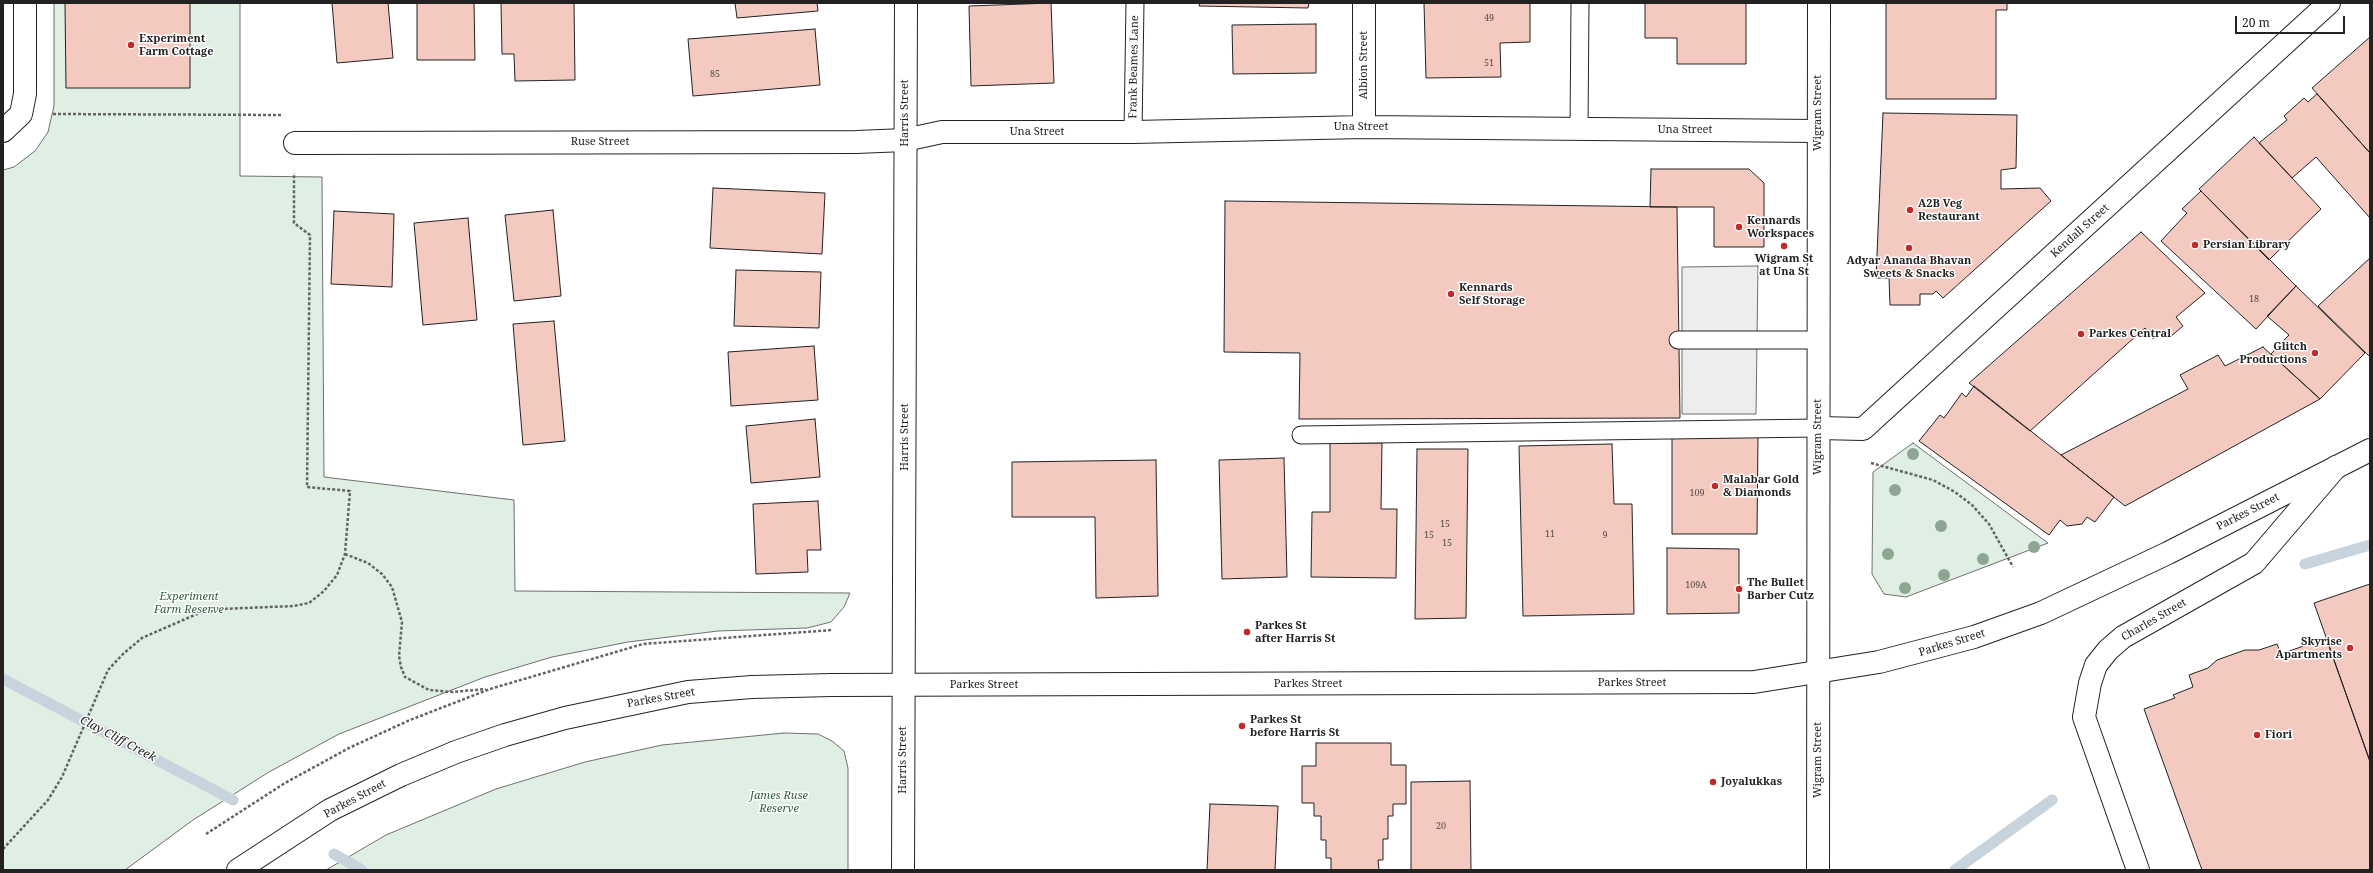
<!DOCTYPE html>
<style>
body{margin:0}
#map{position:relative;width:2373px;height:873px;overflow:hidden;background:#fff;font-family:"Noto Serif",serif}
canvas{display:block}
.frame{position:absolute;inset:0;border:4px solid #222;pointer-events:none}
.scale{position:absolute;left:2235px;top:16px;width:110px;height:18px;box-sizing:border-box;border:2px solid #222;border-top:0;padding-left:5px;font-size:12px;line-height:14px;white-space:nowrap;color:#222;-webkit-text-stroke:3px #fff;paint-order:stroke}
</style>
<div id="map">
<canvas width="2373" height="873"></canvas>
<div class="frame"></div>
<div class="scale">20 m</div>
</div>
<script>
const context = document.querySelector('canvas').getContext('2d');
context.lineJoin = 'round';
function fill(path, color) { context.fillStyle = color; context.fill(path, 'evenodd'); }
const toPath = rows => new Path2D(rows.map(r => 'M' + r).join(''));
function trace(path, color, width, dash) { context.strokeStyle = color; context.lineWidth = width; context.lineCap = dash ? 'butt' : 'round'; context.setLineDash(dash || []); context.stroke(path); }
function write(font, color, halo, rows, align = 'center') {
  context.font = font + ' "Noto Serif",serif'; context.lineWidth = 3; context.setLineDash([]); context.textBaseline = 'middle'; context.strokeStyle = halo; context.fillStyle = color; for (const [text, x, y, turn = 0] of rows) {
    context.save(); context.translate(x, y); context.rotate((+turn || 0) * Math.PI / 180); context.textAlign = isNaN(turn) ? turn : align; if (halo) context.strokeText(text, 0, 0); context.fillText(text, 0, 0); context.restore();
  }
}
const green = toPath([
 [54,3,240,3,240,176,322,177,324,477,514,500,515,591,850,593,844,607,831,622,807,628,718,631,628,642,552,657,485,677,339,734,269,772,193,820,125,870,3,870,3,170,14,167,35,151,48,132,54,106,54,3],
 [1913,443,2048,543,1906,597,1884,594,1872,574,1873,472,1913,443],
 [784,733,818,734,832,741,844,751,848,768,848,870,326,870,386,835,496,789,585,762,662,745,784,733]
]);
fill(green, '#e0efe3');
trace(green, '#6f6f6f', 1);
const parking = toPath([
 [1758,266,1756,414,1682,414,1682,267,1758,266]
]);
fill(parking, '#ededed');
trace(parking, '#6f6f6f', 1);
trace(toPath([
 [2305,564,2370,545],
 [3,679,233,800],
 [334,854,362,870],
 [1955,870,2052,800]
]), '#c7d3dd', 11);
const building = toPath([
 [65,3,190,3,190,88,66,88,65,3],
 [332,3,388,3,393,58,337,63,332,3],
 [417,3,474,3,475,60,417,60,417,3],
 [501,3,574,3,575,80,515,81,514,54,502,54,501,3],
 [735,3,817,3,818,11,737,18,735,3],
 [1051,3,1054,83,971,86,969,6,1051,3],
 [1200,3,1309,3,1308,8,1199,6,1200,3],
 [1424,3,1530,3,1530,42,1500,43,1501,77,1426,78,1424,3],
 [1645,3,1746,3,1746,64,1677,64,1677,38,1645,38,1645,3],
 [1886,3,2007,3,2007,10,1996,10,1996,99,1886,99,1886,3],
 [1316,24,1316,73,1233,74,1232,25,1316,24],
 [815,29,820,85,693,96,688,39,815,29],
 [2370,37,2370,153,2312,88,2370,37],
 [2317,94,2370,153,2370,218,2316,157,2292,178,2259,143,2287,120,2284,116,2304,98,2308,102,2317,94],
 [1883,113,2017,115,2016,168,2001,170,2001,189,2040,188,2051,201,1943,298,1936,291,1933,294,1920,294,1920,305,1890,305,1889,278,1876,278,1883,113],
 [2254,137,2321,209,2269,260,2199,189,2254,137],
 [1651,169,1749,169,1764,183,1764,247,1714,247,1714,207,1650,207,1651,169],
 [713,188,825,193,822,254,710,248,713,188],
 [2201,191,2296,286,2256,329,2161,241,2187,213,2182,209,2201,191],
 [1225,201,1677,207,1680,418,1299,419,1300,353,1224,352,1225,201],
 [553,210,561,296,514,301,505,215,553,210],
 [334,211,394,214,392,287,331,284,334,211],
 [468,218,477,320,423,325,414,223,468,218],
 [2141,232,2205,293,2176,317,2183,326,2169,338,2163,331,2153,339,2145,328,2030,431,1969,383,2141,232],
 [2370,258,2370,357,2318,306,2370,258],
 [736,270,821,272,819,328,734,326,736,270],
 [2296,286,2365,353,2320,399,2271,354,2289,335,2267,316,2296,286],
 [554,321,565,441,523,445,513,324,554,321],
 [814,346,818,400,731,406,728,352,814,346],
 [2263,347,2320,399,2125,506,2061,455,2188,389,2180,375,2218,355,2225,366,2263,347],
 [1974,386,2114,497,2095,522,2087,517,2082,524,2067,526,2060,520,2049,535,1919,441,1940,415,1944,418,1962,393,1966,397,1974,386],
 [815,419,820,477,751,483,746,426,815,419],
 [1672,437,1758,437,1757,534,1672,534,1672,437],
 [1330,443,1382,443,1381,509,1397,509,1396,578,1311,577,1312,512,1330,512,1330,443],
 [1612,444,1614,504,1632,504,1634,614,1523,616,1519,446,1612,444],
 [1417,449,1468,449,1466,618,1415,619,1417,449],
 [1284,458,1287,577,1222,579,1219,460,1284,458],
 [1156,460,1158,596,1096,598,1095,517,1012,517,1012,462,1156,460],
 [818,501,821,550,807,550,808,572,756,574,753,504,818,501],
 [1667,548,1739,549,1739,613,1667,614,1667,548],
 [2370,584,2370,762,2314,603,2370,584],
 [2326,638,2370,761,2370,870,2202,870,2144,709,2175,698,2173,695,2193,687,2189,675,2208,668,2217,660,2245,650,2259,650,2277,644,2281,654,2326,638],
 [1316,743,1391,743,1391,765,1406,765,1406,804,1393,804,1393,816,1388,816,1388,839,1383,839,1383,860,1378,860,1379,870,1331,870,1331,858,1326,858,1326,840,1321,840,1321,816,1314,816,1314,803,1302,803,1302,766,1316,766,1316,743],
 [1470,781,1471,870,1411,870,1411,782,1470,781],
 [1210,804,1278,806,1275,870,1207,870,1210,804]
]);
fill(building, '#f3c9c0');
trace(building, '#222', 1);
const lane = toPath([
 [1579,129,1580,3],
 [1133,132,1135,3],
 [1678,340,1818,340],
 [1301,435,1818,428]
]);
const street = toPath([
 [1364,127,1364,3],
 [3,131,21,114,25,94,25,3],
 [295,143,856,142,905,140,942,132,1133,132,1364,127,1818,131],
 [1818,428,1863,429,2329,3]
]);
const secondary = toPath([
 [903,870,906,3],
 [1818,870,1819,3],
 [2138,870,2084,717,2090,683,2096,665,2108,650,2123,637,2254,563,2336,467]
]);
const primary = toPath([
 [238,870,330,810,401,775,456,752,505,735,565,718,688,692,752,687,832,685,1754,682,1879,662,1974,637,2041,613,2168,553,2370,450]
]);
trace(lane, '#222', 19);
trace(street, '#222', 24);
trace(secondary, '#222', 24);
trace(primary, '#222', 24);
trace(toPath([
 [53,114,282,115],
 [1871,463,1933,480,1955,492,1972,505,1989,524,2013,567],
 [345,554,368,563,382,574,392,587,402,622,399,656,401,667,405,677,429,690,452,692,486,689],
 [206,834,285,783,349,748,410,720,490,689,643,644,832,630],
 [3,849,48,800,62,777,108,670,123,654,142,638,197,614,221,609,294,606,309,603,324,591,337,575,345,554,350,491,307,487,310,235,294,223,294,173]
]), '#646464', 2.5, [3, 2]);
trace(lane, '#fff', 17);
trace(street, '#fff', 22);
trace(secondary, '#fff', 22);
trace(primary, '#fff', 22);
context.fillStyle = '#8da692';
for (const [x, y] of [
 [1913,454],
 [1895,490],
 [1941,526],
 [2034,547],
 [1888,554],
 [1983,559],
 [1944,575],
 [1905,588]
]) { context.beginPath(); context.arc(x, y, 6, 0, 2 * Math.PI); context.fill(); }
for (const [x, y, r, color] of [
 [131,45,4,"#c62828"],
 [1910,210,4,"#c62828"],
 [1739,227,4,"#c62828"],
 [2195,245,4,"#c62828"],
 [1784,246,4,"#c62828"],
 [1909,248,4,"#c62828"],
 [1451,294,4,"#c62828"],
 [2081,334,4,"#c62828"],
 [2315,353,4,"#c62828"],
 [1715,486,4,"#c62828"],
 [1739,589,4,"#c62828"],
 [1247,632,4,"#c62828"],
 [2350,648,4,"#c62828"],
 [1242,726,4,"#c62828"],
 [2257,735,4,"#c62828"],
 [1713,782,4,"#c62828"]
]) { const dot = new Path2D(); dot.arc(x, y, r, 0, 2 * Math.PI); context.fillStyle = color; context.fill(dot); trace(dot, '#fff', 1.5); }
write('9px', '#564c4a', null, [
 ["49",1489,18],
 ["51",1489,63],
 ["85",715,74],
 ["18",2254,299],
 ["109",1697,493],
 ["15",1445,524],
 ["11",1550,534],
 ["15",1429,535],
 ["9",1605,535],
 ["15",1447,543],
 ["109A",1696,585],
 ["20",1441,826]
]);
write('bold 11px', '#222', '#fff', [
 ["Experiment",139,39],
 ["Farm Cottage",139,52],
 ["A2B Veg",1918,204],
 ["Restaurant",1918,217],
 ["Kennards",1747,221],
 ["Workspaces",1747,234],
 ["Persian Library",2203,245],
 ["Wigram St",1784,259,"center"],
 ["at Una St",1784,272,"center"],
 ["Adyar Ananda Bhavan",1909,261,"center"],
 ["Sweets & Snacks",1909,274,"center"],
 ["Kennards",1459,288],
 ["Self Storage",1459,301],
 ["Parkes Central",2089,334],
 ["Glitch",2307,347,"right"],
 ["Productions",2307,360,"right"],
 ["Malabar Gold",1723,480],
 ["& Diamonds",1723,493],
 ["The Bullet",1747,583],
 ["Barber Cutz",1747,596],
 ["Parkes St",1255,626],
 ["after Harris St",1255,639],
 ["Skyrise",2342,642,"right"],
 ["Apartments",2342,655,"right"],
 ["Parkes St",1250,720],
 ["before Harris St",1250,733],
 ["Fiori",2265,735],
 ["Joyalukkas",1721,782]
], 'left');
write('11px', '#222', '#fff', [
 ["Albion Street",1364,65,-90],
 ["Frank Beames Lane",1134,67,-89],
 ["Harris Street",905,113,-90],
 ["Wigram Street",1818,113,-90],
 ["Una Street",1361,127],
 ["Una Street",1685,130],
 ["Una Street",1037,132],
 ["Ruse Street",600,142],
 ["Kendall Street",2080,231,-42],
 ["Harris Street",905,437,-90],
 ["Wigram Street",1818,437,-90],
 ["Parkes Street",2248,512,-27],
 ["Charles Street",2154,620,-30],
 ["Parkes Street",1952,643,-17],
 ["Parkes Street",1632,683],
 ["Parkes Street",1308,684],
 ["Parkes Street",984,685],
 ["Parkes Street",661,698,-10],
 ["Harris Street",903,760,-90],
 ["Wigram Street",1818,760,-90],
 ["Parkes Street",355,799,-28]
]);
write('italic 11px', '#2f5e38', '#fff', [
 ["Experiment",189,597],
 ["Farm Reserve",189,610],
 ["James Ruse",779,796],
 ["Reserve",779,809]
]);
write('italic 12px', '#222', '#fff', [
 ["Clay Cliff Creek",118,739,28]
]);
</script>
